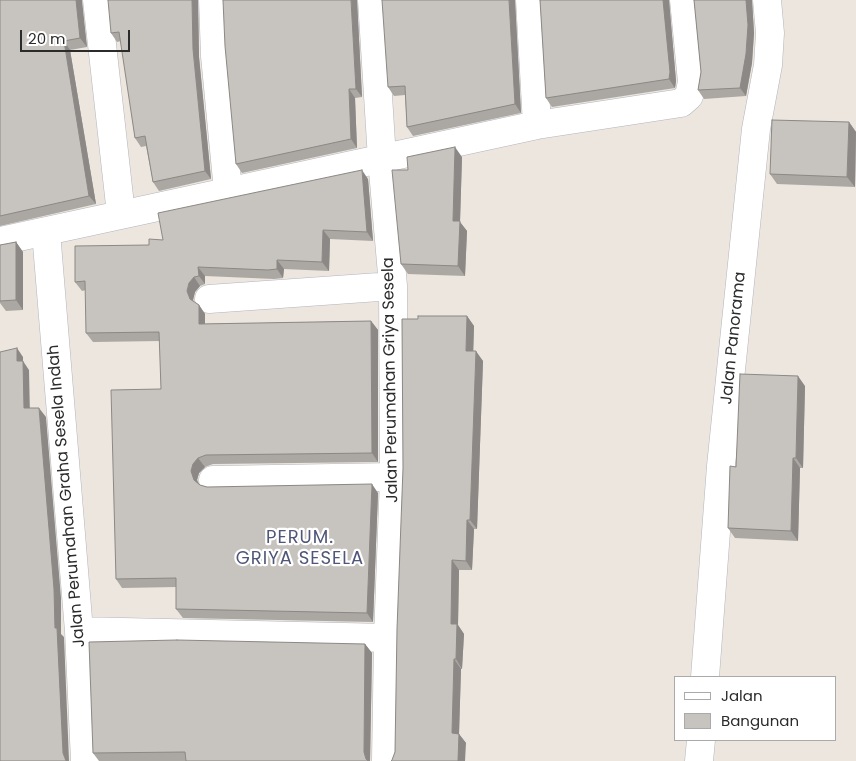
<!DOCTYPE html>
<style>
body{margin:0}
#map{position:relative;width:856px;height:761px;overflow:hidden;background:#ece6de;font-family:Poppins,sans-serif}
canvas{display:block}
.legend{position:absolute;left:674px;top:676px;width:162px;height:65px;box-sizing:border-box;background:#fff;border:1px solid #aaa;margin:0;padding:6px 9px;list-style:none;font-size:15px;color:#2b2b2b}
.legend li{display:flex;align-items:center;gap:10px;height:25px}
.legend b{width:25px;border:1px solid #aaa}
.scale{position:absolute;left:20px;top:30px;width:110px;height:22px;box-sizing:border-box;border:2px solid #2b2b2b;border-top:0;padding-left:6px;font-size:15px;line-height:18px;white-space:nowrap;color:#2b2b2b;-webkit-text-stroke:4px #fff;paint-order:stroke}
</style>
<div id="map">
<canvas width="856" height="761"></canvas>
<ul class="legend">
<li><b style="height:6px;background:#fff"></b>Jalan</li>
<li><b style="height:14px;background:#c7c3be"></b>Bangunan</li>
</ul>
<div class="scale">20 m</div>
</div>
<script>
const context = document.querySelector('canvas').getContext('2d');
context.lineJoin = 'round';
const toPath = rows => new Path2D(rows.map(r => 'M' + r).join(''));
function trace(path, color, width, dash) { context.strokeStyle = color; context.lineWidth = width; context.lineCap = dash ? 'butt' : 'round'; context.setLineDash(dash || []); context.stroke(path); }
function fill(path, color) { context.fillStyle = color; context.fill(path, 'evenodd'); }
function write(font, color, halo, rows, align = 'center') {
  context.font = font + ' Poppins,sans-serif'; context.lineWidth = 4.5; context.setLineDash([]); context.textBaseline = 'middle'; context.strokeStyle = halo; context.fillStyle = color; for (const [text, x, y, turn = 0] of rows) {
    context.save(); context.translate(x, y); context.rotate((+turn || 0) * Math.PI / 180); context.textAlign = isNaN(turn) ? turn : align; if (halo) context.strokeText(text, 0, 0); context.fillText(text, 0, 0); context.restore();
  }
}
const minor = toPath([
 [97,0,121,214],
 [213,0,215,56,228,191],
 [372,0,382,159,393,286,394,477,388,638,386,761],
 [530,0,537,125],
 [46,232,79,631,85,761],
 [0,241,537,125,681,103,689,96,692,82,684,0],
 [209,299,393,286],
 [213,480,394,477],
 [79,631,388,638],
 [705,677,721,466,756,129,768,65,770,33,767,0],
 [699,761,701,740]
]);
trace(minor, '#b2b4bd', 29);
trace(minor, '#fff', 28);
fill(toPath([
 [0,0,81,1,87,47,70,50,96,204,0,226],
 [198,0,199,57,211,179,159,191,153,182,146,146,141,147,135,138,121,41,117,42,111,33],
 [357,0,362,97,355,98,357,148,242,173,236,164],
 [515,0,521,113,413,136,407,127,405,95,394,96,388,87],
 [540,0,669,0,676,81,675,88,552,107,546,98],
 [694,0,752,0,754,33,752,63,746,96,704,99,698,90,701,72],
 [849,122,856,132,855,187,777,184,770,174],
 [462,157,460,222,467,231,465,276,408,274,401,264,408,170],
 [368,179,373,241,330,239,329,271,284,269,283,278,274,279,205,276,205,284,200,286,195,292,193,300,194,302,199,305,205,314,205,324,371,321,378,330,378,462,213,464,205,467,199,473,197,480,200,485,207,487,378,493,373,622,183,618,176,609,176,587,122,588,116,579,161,389,160,341,93,342,86,333,86,290,82,291,75,282,149,245,163,240],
 [16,242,23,252,23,310,6,311,0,303,0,245],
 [467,316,474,326,473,351,483,361,477,529,474,529,472,570,459,570,458,625,464,634,462,669,461,669,459,734,466,743,392,760,395,752,418,319],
 [805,386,803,468,800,468,798,541,735,538,728,528,736,467],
 [365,644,372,653,370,761,99,761,93,753]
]), '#aba8a3');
fill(toPath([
 [76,0,82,0,87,47,80,38],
 [192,0,198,0,199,57,211,179,205,171,193,49],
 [351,0,357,0,362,97,356,89],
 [509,0,515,0,521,113,515,104],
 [663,0,669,0,676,81,675,88,669,79],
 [746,0,752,0,754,33,752,63,746,96,740,88],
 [64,41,70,50,96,204,89,196],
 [349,89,355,98,357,148,351,139],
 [849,122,856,132,855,187,847,177],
 [455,147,462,157,460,222,467,231,465,276,458,266,453,221],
 [362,170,368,179,373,241,367,232],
 [323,230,330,239,329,271,322,262],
 [16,242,23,252,23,310,16,300],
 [277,260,284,269,283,278,277,269],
 [198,267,205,276,205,284,199,276],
 [194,277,200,286,195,292,193,300,196,308,190,299,187,291,189,283],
 [199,305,205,314,205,333,199,324],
 [467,316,474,326,473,361,466,351],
 [371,321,378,330,378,462,372,453],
 [17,348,23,357,23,361,29,370,30,417,24,408,17,361],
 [476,351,483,361,477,529,470,520],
 [798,376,805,386,803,468,796,458],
 [39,408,46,417,61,598,61,634,64,637,69,761,66,761,63,753],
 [198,458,205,467,199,473,197,480,200,488,194,480,191,471,193,464],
 [793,458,800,468,798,541,791,531],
 [372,484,378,493,373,622,367,613],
 [467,520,474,529,472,570,466,561],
 [452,560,459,570,458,625,464,634,462,669,456,659,451,624],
 [365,644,372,653,370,761,367,761,364,752],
 [454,659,461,669,459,734,466,743,465,761,458,761,452,733]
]), '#8b8885');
const building = toPath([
 [0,0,76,0,80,38,64,41,89,196,0,216,0,0],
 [108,0,192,0,193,49,205,171,153,182,145,136,135,138,119,32,111,33,108,0],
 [223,0,351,0,356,89,349,89,351,139,236,164,225,46,223,0],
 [382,0,509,0,515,104,407,127,405,86,388,87,382,0],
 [540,0,663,0,670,72,669,79,546,98,540,0],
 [694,0,746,0,748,25,746,54,740,88,698,90,701,72,694,0],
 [772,120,849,122,847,177,770,174,772,120],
 [455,147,453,221,460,221,458,266,401,264,392,170,408,170,407,157,455,147],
 [362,170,367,232,323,230,322,262,277,260,277,269,268,270,198,267,199,276,194,277,189,283,187,291,190,299,199,305,199,324,371,321,372,453,206,455,198,458,193,464,191,471,194,480,200,485,207,487,372,484,367,613,176,609,176,578,116,579,111,390,161,389,159,332,86,333,85,281,75,282,75,246,149,245,149,239,163,240,158,213,362,170],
 [16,242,16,300,0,301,0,245,16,242],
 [418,316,467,316,466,351,476,351,470,520,467,520,466,561,452,560,451,624,457,624,456,659,454,659,452,733,459,734,458,761,391,761,392,760,395,752,397,629,403,468,402,319,418,319,418,316],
 [17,348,17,361,23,361,24,408,39,408,54,589,55,628,57,628,63,753,66,761,0,761,0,352,17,348],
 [740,374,798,376,796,458,793,458,791,531,728,528,730,466,736,467,740,374],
 [177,640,365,644,364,752,366,759,368,761,186,761,185,752,93,753,89,642,177,640]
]);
fill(building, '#c7c3be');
trace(building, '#8b8885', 1);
write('16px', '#2b2b2b', '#fff', [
 ["Jalan Panorama",734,338,-84],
 ["Jalan Perumahan Griya Sesela",391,380,-91],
 ["Jalan Perumahan Graha Sesela Indah",67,496,-95]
]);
context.letterSpacing = '1px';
write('18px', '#4f5678', '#fff', [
 ["PERUM.",300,538],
 ["GRIYA SESELA",300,559]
]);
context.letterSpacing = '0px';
</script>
